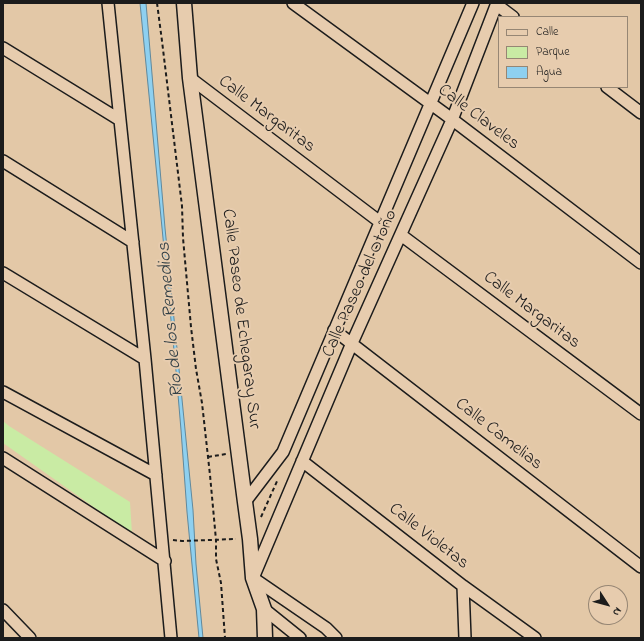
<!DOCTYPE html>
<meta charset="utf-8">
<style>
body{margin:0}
#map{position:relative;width:644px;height:641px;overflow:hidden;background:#e3c8a7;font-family:"Indie Flower",sans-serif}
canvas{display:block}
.frame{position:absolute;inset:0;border:4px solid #1c1c1c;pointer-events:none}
.legend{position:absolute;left:498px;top:16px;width:130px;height:72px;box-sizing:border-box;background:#e7ccae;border:1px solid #968674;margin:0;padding:5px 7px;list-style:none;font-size:12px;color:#1c1c1c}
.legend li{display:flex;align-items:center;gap:8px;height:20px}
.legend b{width:20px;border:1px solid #968674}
.north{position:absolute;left:588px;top:585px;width:40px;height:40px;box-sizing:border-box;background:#e7ccae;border:1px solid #968674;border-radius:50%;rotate:126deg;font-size:11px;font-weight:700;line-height:16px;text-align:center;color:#1c1c1c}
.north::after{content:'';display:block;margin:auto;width:14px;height:18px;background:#1c1c1c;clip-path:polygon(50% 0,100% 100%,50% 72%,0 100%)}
</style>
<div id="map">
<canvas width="644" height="641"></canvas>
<div class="frame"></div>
<ul class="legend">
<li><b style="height:5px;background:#e7ccae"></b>Calle</li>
<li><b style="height:11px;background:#c9eba4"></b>Parque</li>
<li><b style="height:11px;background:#8ed0f0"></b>Agua</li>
</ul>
<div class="north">N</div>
</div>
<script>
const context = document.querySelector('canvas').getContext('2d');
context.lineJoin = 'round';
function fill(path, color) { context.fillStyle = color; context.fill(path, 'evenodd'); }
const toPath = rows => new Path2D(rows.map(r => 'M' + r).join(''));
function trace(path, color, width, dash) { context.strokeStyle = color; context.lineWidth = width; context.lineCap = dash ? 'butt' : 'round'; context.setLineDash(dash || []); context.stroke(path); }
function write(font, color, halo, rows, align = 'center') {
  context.font = font + ' "Indie Flower",sans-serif'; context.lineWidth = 4; context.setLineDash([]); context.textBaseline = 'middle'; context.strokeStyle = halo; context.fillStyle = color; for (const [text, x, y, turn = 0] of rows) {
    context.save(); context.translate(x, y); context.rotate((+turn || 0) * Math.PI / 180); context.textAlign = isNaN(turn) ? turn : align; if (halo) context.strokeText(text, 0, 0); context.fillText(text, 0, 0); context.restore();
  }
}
fill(toPath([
 [3,421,9,426,130,502,132,534,3,443]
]), '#c9eba4');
const water = toPath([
 [140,3,146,3,165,228,193,510,196,564,203,638,199,638,187,512,181,430,176,371,140,3]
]);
fill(water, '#8ed0f0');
trace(water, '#60889b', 1);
const minor = toPath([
 [108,3,120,120,145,359,171,638],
 [293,3,445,114,641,263],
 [497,5,513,17],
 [3,48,120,120],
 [190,78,380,222],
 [607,87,641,113],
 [3,161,133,242],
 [401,235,641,414],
 [3,273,145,359],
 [334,330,641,567],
 [3,392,156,475],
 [3,458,165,561],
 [302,461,463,586,535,638],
 [245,502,283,452,473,3],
 [463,586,465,638],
 [264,609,300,638],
 [3,610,30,638],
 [336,638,326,628,253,578,352,343,452,120,497,3]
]);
const tertiary = toPath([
 [184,3,190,78,245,502,250,539,253,578,264,609,265,638]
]);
trace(minor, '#1c1c1c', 14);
trace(tertiary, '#1c1c1c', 17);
trace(toPath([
 [157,3,162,41,182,206,183,238,191,327,196,369,202,403,210,475,216,540,216,559,221,583,225,638],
 [208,457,226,454],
 [261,517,278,479],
 [173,540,182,541,236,539]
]), '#1c1c1c', 2, [4, 3]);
trace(minor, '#e7ccae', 11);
trace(tertiary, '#e7ccae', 14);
write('18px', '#1c1c1c', '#e7ccae', [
 ["Calle Margaritas",266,115,37],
 ["Calle Claveles",478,118,37],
 ["Calle Paseo del Otoño",361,284,-66],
 ["Calle Margaritas",531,311,37],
 ["Calle Paseo de Echegaray Sur",240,319,83],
 ["Calle Camelias",498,435,38],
 ["Calle Violetas",428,537,38]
]);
write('italic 19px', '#334046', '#e7ccae', [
 ["Río de los Remedios",172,320,-95]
]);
</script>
